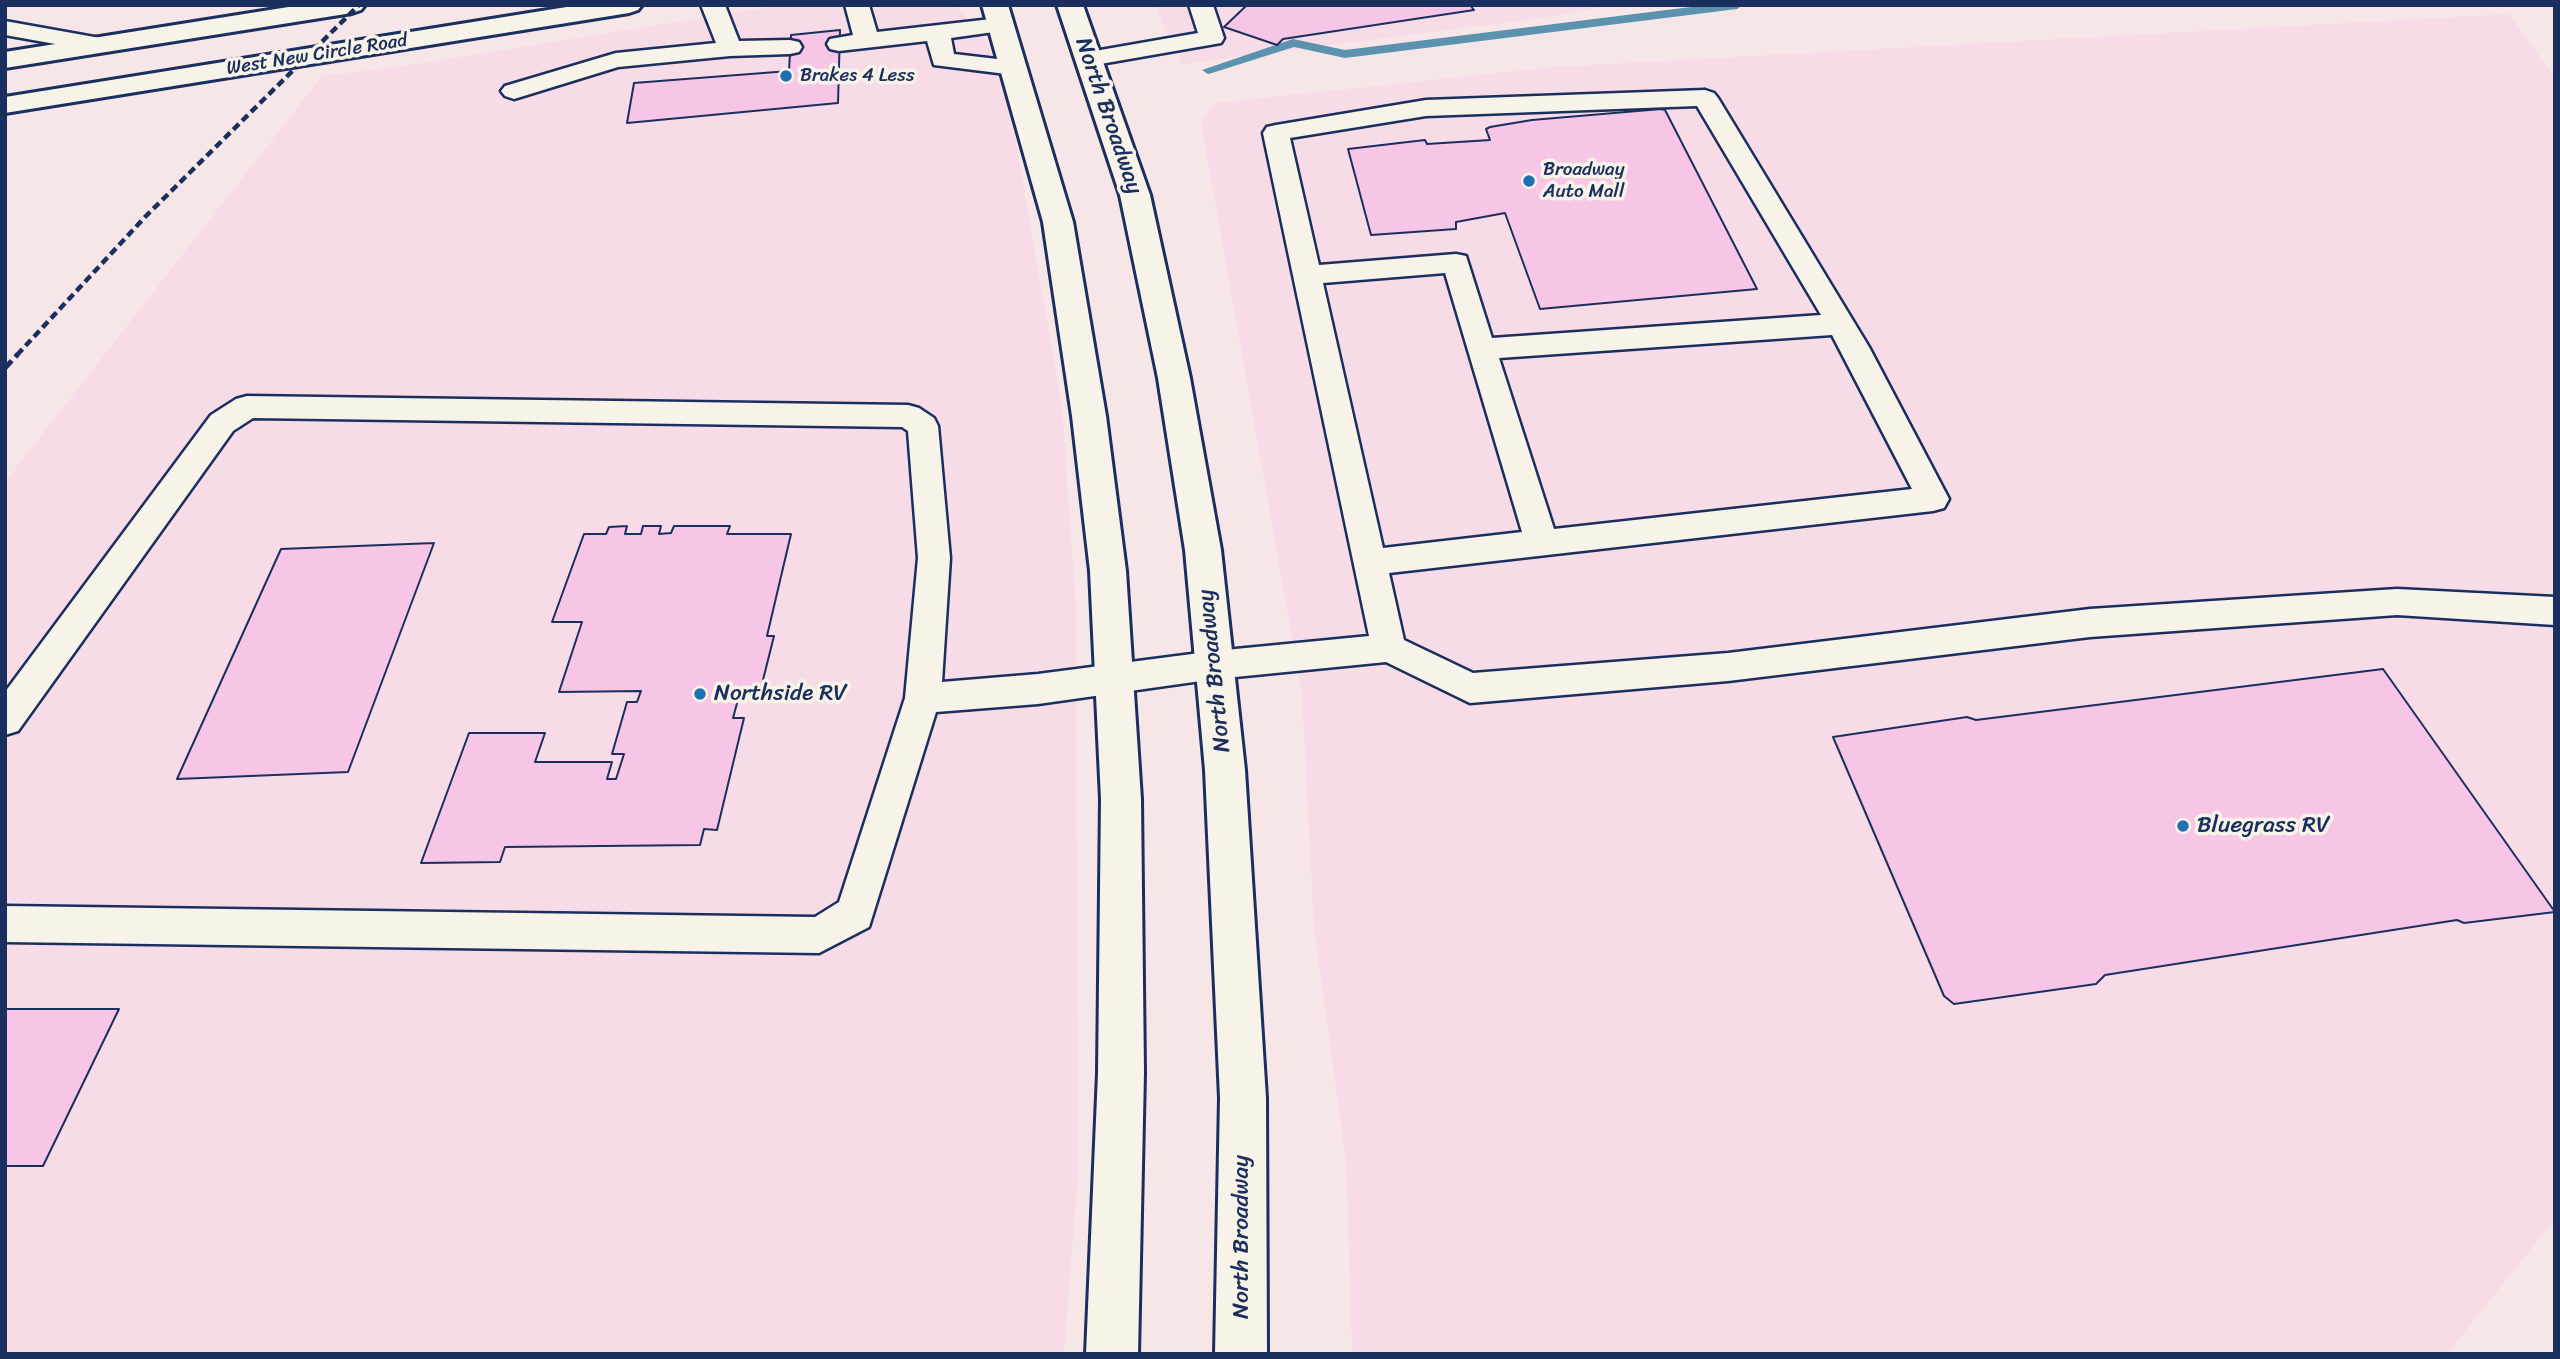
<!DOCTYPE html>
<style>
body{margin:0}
#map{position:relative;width:2560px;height:1359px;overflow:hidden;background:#f7e6e8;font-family:Sriracha,sans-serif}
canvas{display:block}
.frame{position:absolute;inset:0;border:7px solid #1b2f5e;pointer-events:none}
</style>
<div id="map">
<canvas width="2560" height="1359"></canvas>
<div class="frame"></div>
</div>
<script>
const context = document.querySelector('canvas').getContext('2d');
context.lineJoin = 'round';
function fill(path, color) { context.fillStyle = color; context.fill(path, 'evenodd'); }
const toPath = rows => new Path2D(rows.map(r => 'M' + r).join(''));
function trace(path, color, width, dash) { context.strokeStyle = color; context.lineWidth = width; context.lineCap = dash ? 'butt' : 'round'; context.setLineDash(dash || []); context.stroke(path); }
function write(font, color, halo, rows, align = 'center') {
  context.font = font + ' Sriracha,sans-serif'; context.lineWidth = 7; context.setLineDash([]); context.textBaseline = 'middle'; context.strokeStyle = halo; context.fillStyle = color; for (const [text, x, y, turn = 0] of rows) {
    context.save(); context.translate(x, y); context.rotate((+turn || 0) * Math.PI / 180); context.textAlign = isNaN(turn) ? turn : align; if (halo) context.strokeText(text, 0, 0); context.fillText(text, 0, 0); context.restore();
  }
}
fill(toPath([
 [782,5,956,5,986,40,1012,119,1062,407,1076,608,1078,1174,1064,1354,5,1354,5,482,322,76,397,67],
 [1154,5,1614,5,1542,18,1182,64],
 [2509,14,2555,78,2555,1219,2447,1354,1352,1354,1346,1161,1314,929,1302,695,1201,122,1214,103,1554,67]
]), '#f7dce8');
fill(toPath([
 [1707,5,1743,5,1737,9,1345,58,1294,47,1212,73,1208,74,1202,70,1293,39,1345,50,1707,5]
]), '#5b92ae');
const building = toPath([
 [1247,5,1470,5,1474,10,1283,39,1277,45,1224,27,1247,5],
 [840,30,838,103,627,123,634,83,789,71,791,35,840,30],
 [1661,109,1665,110,1757,289,1540,309,1505,213,1456,222,1456,229,1371,235,1348,149,1425,140,1427,144,1490,140,1486,129,1490,127,1532,120,1661,109],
 [627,526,625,534,641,534,643,526,661,526,659,534,671,533,674,526,730,526,727,534,791,534,767,636,774,636,759,696,739,696,733,718,744,718,717,830,704,829,700,845,505,847,500,862,421,863,469,733,545,733,535,762,612,762,607,779,616,779,624,754,612,754,627,702,637,702,641,691,559,692,582,622,552,622,584,534,606,534,609,527,627,526],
 [434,543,348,772,177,779,281,549,434,543],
 [2383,669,2555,912,2464,923,2457,920,2105,975,2096,984,1954,1004,1944,996,1833,737,1967,717,1976,720,2383,669],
 [5,1009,119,1009,43,1166,5,1166,5,1009]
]);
fill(building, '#f7c6e7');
trace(building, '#1b2f5e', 2);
const service = toPath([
 [701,5,725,5,739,41,790,40,799,42,802,47,799,52,790,54,730,56,618,67,514,99,505,96,501,91,505,86,616,53,716,43,701,5],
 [845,5,869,5,877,32,1000,18,1008,20,1012,25,1008,30,951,38,954,54,1014,61,1023,63,1026,68,1023,73,1014,75,934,65,927,41,839,51,830,49,827,44,830,39,853,35,845,5],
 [1189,5,1213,5,1224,38,1221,43,1089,66,1080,64,1077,59,1080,54,1089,52,1198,33,1189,5],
 [5,21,100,38,109,40,112,45,109,50,100,52,5,35,5,21],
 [1705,90,1714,93,1718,98,1869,347,1949,499,1944,508,1933,511,1389,573,1404,640,1473,673,1728,653,2090,609,2397,589,2555,597,2555,625,2397,615,2090,637,1728,681,1470,703,1386,662,1215,679,1038,704,936,712,869,927,819,953,5,942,5,906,815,917,839,902,905,698,918,558,908,431,902,427,253,418,233,431,18,731,5,735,5,692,211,415,236,399,247,396,908,405,919,408,934,418,938,426,950,558,942,682,1038,674,1215,651,1369,636,1263,133,1267,127,1276,125,1426,100,1705,90],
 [1697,106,1821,315,1492,338,1466,256,1456,254,1319,265,1290,138,1426,116,1697,106],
 [1445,273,1522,532,1383,548,1323,283,1445,273],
 [1832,335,1912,489,1554,529,1499,358,1832,335]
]);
const trunk = toPath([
 [301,5,365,5,361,10,352,13,5,68,5,52,301,5],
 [579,5,642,5,638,10,629,13,5,113,5,97,579,5],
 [982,5,1008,5,1073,222,1106,416,1126,571,1141,799,1144,1073,1138,1354,1086,1354,1098,1073,1101,799,1090,571,1072,416,1043,222,982,5],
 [1057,5,1083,5,1150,195,1190,378,1221,550,1245,770,1266,1098,1267,1354,1215,1354,1220,1098,1205,770,1185,550,1158,378,1120,195,1057,5]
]);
trace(service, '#1b2f5e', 5);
trace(trunk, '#1b2f5e', 6);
fill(service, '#f7f3e8');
fill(trunk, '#f7f3e8');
trace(toPath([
 [17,355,146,216,359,5]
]), '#1b2f5e', 4.5, [8, 4.5]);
trace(toPath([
 [5,368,18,354]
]), '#1b2f5e', 5, [10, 5]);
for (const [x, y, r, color] of [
 [786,76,7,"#1f6fb2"],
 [1529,181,7,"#1f6fb2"],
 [700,694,7,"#1f6fb2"],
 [2183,826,7,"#1f6fb2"]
]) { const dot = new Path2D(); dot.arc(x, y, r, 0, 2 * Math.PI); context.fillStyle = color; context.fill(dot); trace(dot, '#f7f3e8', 2.5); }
write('19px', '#1b2f5e', '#f7f3e8', [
 ["West New Circle Road",317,55,-9]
]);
write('19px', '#1b2f5e', '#f7f3e8', [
 ["Brakes 4 Less",800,76],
 ["Broadway",1543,170],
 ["Auto Mall",1543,192]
], 'left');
write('23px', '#1b2f5e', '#f7f3e8', [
 ["North Broadway",1108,116,71],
 ["North Broadway",1215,671,-96],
 ["North Broadway",1242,1237,-90]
]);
write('23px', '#1b2f5e', '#f7f3e8', [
 ["Northside RV",714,694],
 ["Bluegrass RV",2197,826]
], 'left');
</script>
